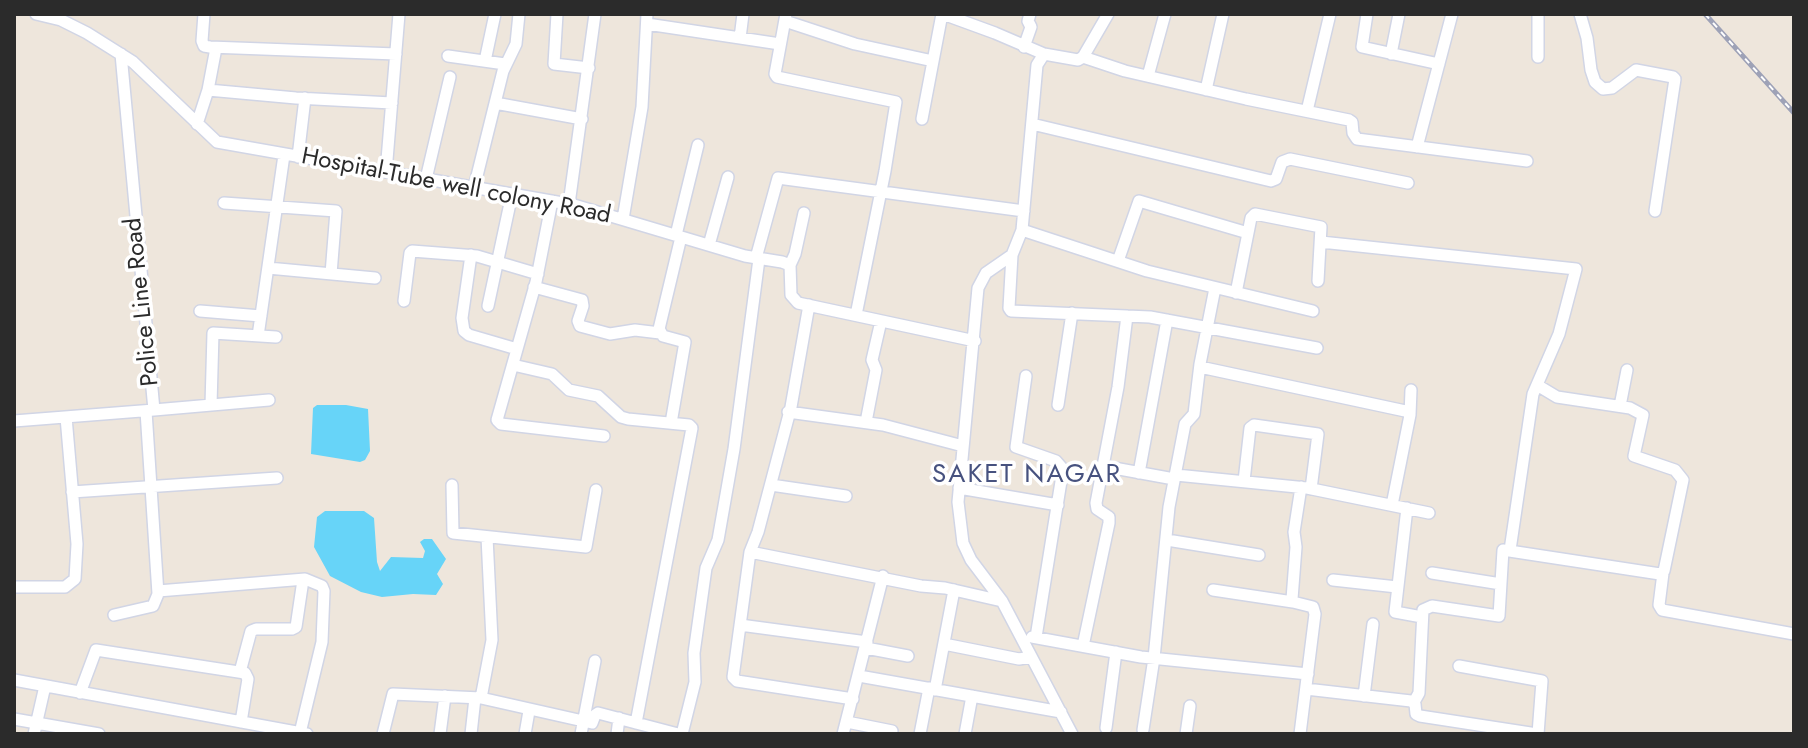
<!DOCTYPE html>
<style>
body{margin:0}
#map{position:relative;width:1808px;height:748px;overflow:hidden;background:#eee6dc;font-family:Jost,sans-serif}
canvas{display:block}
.frame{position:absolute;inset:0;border:16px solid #2b2b2b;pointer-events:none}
</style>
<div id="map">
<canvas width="1808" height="748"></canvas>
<div class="frame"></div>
</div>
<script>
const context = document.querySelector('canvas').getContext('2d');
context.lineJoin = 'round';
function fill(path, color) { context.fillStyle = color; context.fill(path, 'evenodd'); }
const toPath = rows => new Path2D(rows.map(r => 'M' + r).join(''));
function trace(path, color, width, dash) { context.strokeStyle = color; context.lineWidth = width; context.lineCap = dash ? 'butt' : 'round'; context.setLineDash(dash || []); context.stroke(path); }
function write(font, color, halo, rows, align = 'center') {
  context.font = font + ' Jost,sans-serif'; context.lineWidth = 7; context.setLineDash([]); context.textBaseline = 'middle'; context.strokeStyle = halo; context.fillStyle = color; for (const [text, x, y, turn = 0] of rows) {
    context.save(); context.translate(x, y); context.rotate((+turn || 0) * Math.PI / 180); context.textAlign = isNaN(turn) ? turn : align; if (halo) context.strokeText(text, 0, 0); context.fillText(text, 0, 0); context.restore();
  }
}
fill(toPath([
 [317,405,346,405,368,409,370,451,365,460,360,462,311,454,313,408],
 [325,511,364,511,374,518,377,562,380,571,391,557,423,558,425,551,420,542,424,539,432,539,446,559,437,574,443,584,436,595,413,594,382,597,361,592,330,576,314,547,317,517]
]), '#67d4f8');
const minor = toPath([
 [36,14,61,20,87,33,133,62,217,142,574,205,745,256,782,262,790,265,791,295,798,303,975,341],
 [204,14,202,41,204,46,210,47,396,54],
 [557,14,554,64,589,68],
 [786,14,775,74,777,77,896,102,885,171,856,315],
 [943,14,995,33,1044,54],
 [1367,14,1362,47,1439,64],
 [1538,14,1538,57],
 [1580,14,1587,38,1591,70,1595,82,1603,89,1612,88,1636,70,1673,77,1675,79,1655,211],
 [785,21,855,44,933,61],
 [647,24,780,44],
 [740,38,743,14],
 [1024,47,1031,27,1028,21,1030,14],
 [1391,54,1399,14],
 [448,56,505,64],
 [1083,57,1125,71,1246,99,1349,120,1352,122,1353,133,1357,139,1527,161],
 [485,61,495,14],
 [1148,76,1165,14],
 [208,90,296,98,392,103],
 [1206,90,1223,14],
 [495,103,582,119],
 [1307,111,1330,14],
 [922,119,942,14],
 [197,124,208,90,216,48],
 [1032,124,1271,181,1276,179,1282,162,1290,159,1408,183],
 [1417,147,1452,14],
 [298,157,305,98],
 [386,172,399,14],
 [426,179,450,77],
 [474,188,503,71,516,44,519,14],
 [552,201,536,282,497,420,501,424,604,436],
 [224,203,336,211,331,274],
 [569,204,595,14],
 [623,219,642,107,647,14],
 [1022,230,1147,271,1313,311],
 [676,235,698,145],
 [1321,242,1576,269,1559,334,1533,394,1510,550],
 [709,245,728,177],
 [471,255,462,318,464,331,469,335,517,349],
 [1012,255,1009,308,1011,311,1150,317,1317,348],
 [756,258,778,178,1024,211],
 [1118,261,1139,201,1248,233],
 [790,265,795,254,804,213],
 [268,268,375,278],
 [534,287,582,300,583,306,578,321,580,326,610,334,635,330,660,333],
 [1236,293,1251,218,1255,214,1321,227,1318,281],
 [404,301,410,253,412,251,477,256,538,274],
 [809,305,791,407,758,532,750,552,733,677,737,681,853,699],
 [488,306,512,194],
 [200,311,261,316],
 [258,336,284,155],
 [513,365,552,374,569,390,598,396,621,417,628,419,689,425,692,428,636,723],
 [1200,367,1410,412],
 [1026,376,1016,447,1056,461,1063,469,1036,637],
 [211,405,213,333,276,337],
 [1058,405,1072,313],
 [1620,406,1627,370],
 [154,410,269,400],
 [788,412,883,425,963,446],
 [14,421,154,410,121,54],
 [866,422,876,370,872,360,881,321],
 [671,423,685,342,663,336,659,329,681,237],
 [1103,466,1174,479],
 [1139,473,1167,320],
 [1176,475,1307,488,1429,513],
 [1244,481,1250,428,1254,425,1318,434,1311,489],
 [452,485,453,533,586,547,596,490],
 [771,485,846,496],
 [959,488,1058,505],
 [72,492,277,478],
 [1392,505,1410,415,1411,390],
 [1407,508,1395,612,1422,617],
 [487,537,492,640,481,698,592,723,595,715,598,713,678,734],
 [1167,540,1259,555],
 [750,552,921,586,945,588,1002,601],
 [1432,573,1501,584],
 [1663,573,1659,605,1662,610,1794,634],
 [1333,580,1397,587],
 [14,587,65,587,75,579,77,544,66,417],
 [1213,590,1293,602],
 [158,591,305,579,322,586,324,591,322,642,300,733],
 [114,615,153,606,158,594,146,411],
 [740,625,867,642],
 [1032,637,1141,657,1308,674],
 [944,644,1019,659,1031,657],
 [1083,646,1109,523,1109,517,1097,509,1096,503,1118,387,1127,316],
 [866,648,908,656],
 [1459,666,1542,681,1538,734],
 [240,672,251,631,256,629,292,629,296,627,303,580],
 [859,676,1061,712],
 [14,680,307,734],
 [1306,689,1411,701,1415,704,1416,714,1420,716,1537,734],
 [935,690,954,590],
 [80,693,96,650,245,673,248,679,241,722],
 [1364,696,1373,624],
 [1414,702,1419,693,1423,610,1432,606,1499,616,1503,550,1660,574,1664,571,1683,480,1675,470,1634,456,1643,415,1630,408,1557,397,1537,385],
 [14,719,99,734],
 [847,722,892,731],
 [1106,728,1116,652],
 [1143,730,1154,658,1169,507,1185,424,1194,414,1200,364,1215,288],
 [34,734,45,686],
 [383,734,393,694,481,698],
 [440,734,445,696],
 [471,734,475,698],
 [525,734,529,711],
 [581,734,595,661],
 [617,734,619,718],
 [682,734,695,682,694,653,706,568,718,540,734,449,759,259],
 [843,734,883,576],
 [920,734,929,688],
 [965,734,972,696],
 [1072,734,1002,601,971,560,963,543,958,502,978,288,986,273,1012,255,1022,230,1037,65,1044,54,1078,60,1083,57,1108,14],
 [1186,734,1190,706],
 [1300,734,1315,614,1313,607,1293,602,1292,599,1296,547,1294,532,1301,487]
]);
trace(minor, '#d1d5e5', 14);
trace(minor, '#fff', 11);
const rail = toPath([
 [1705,14,1794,113]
]);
trace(rail, '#9ea2b7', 5);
trace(rail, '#fff', 2, [6]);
write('24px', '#2b2b2b', '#fff', [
 ["Hospital-Tube well colony Road",456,187,11],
 ["Police Line Road",143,302,-96]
]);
context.letterSpacing = '2px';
write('26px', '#47527f', '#fff', [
 ["SAKET NAGAR",1027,476]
]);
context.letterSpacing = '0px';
</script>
